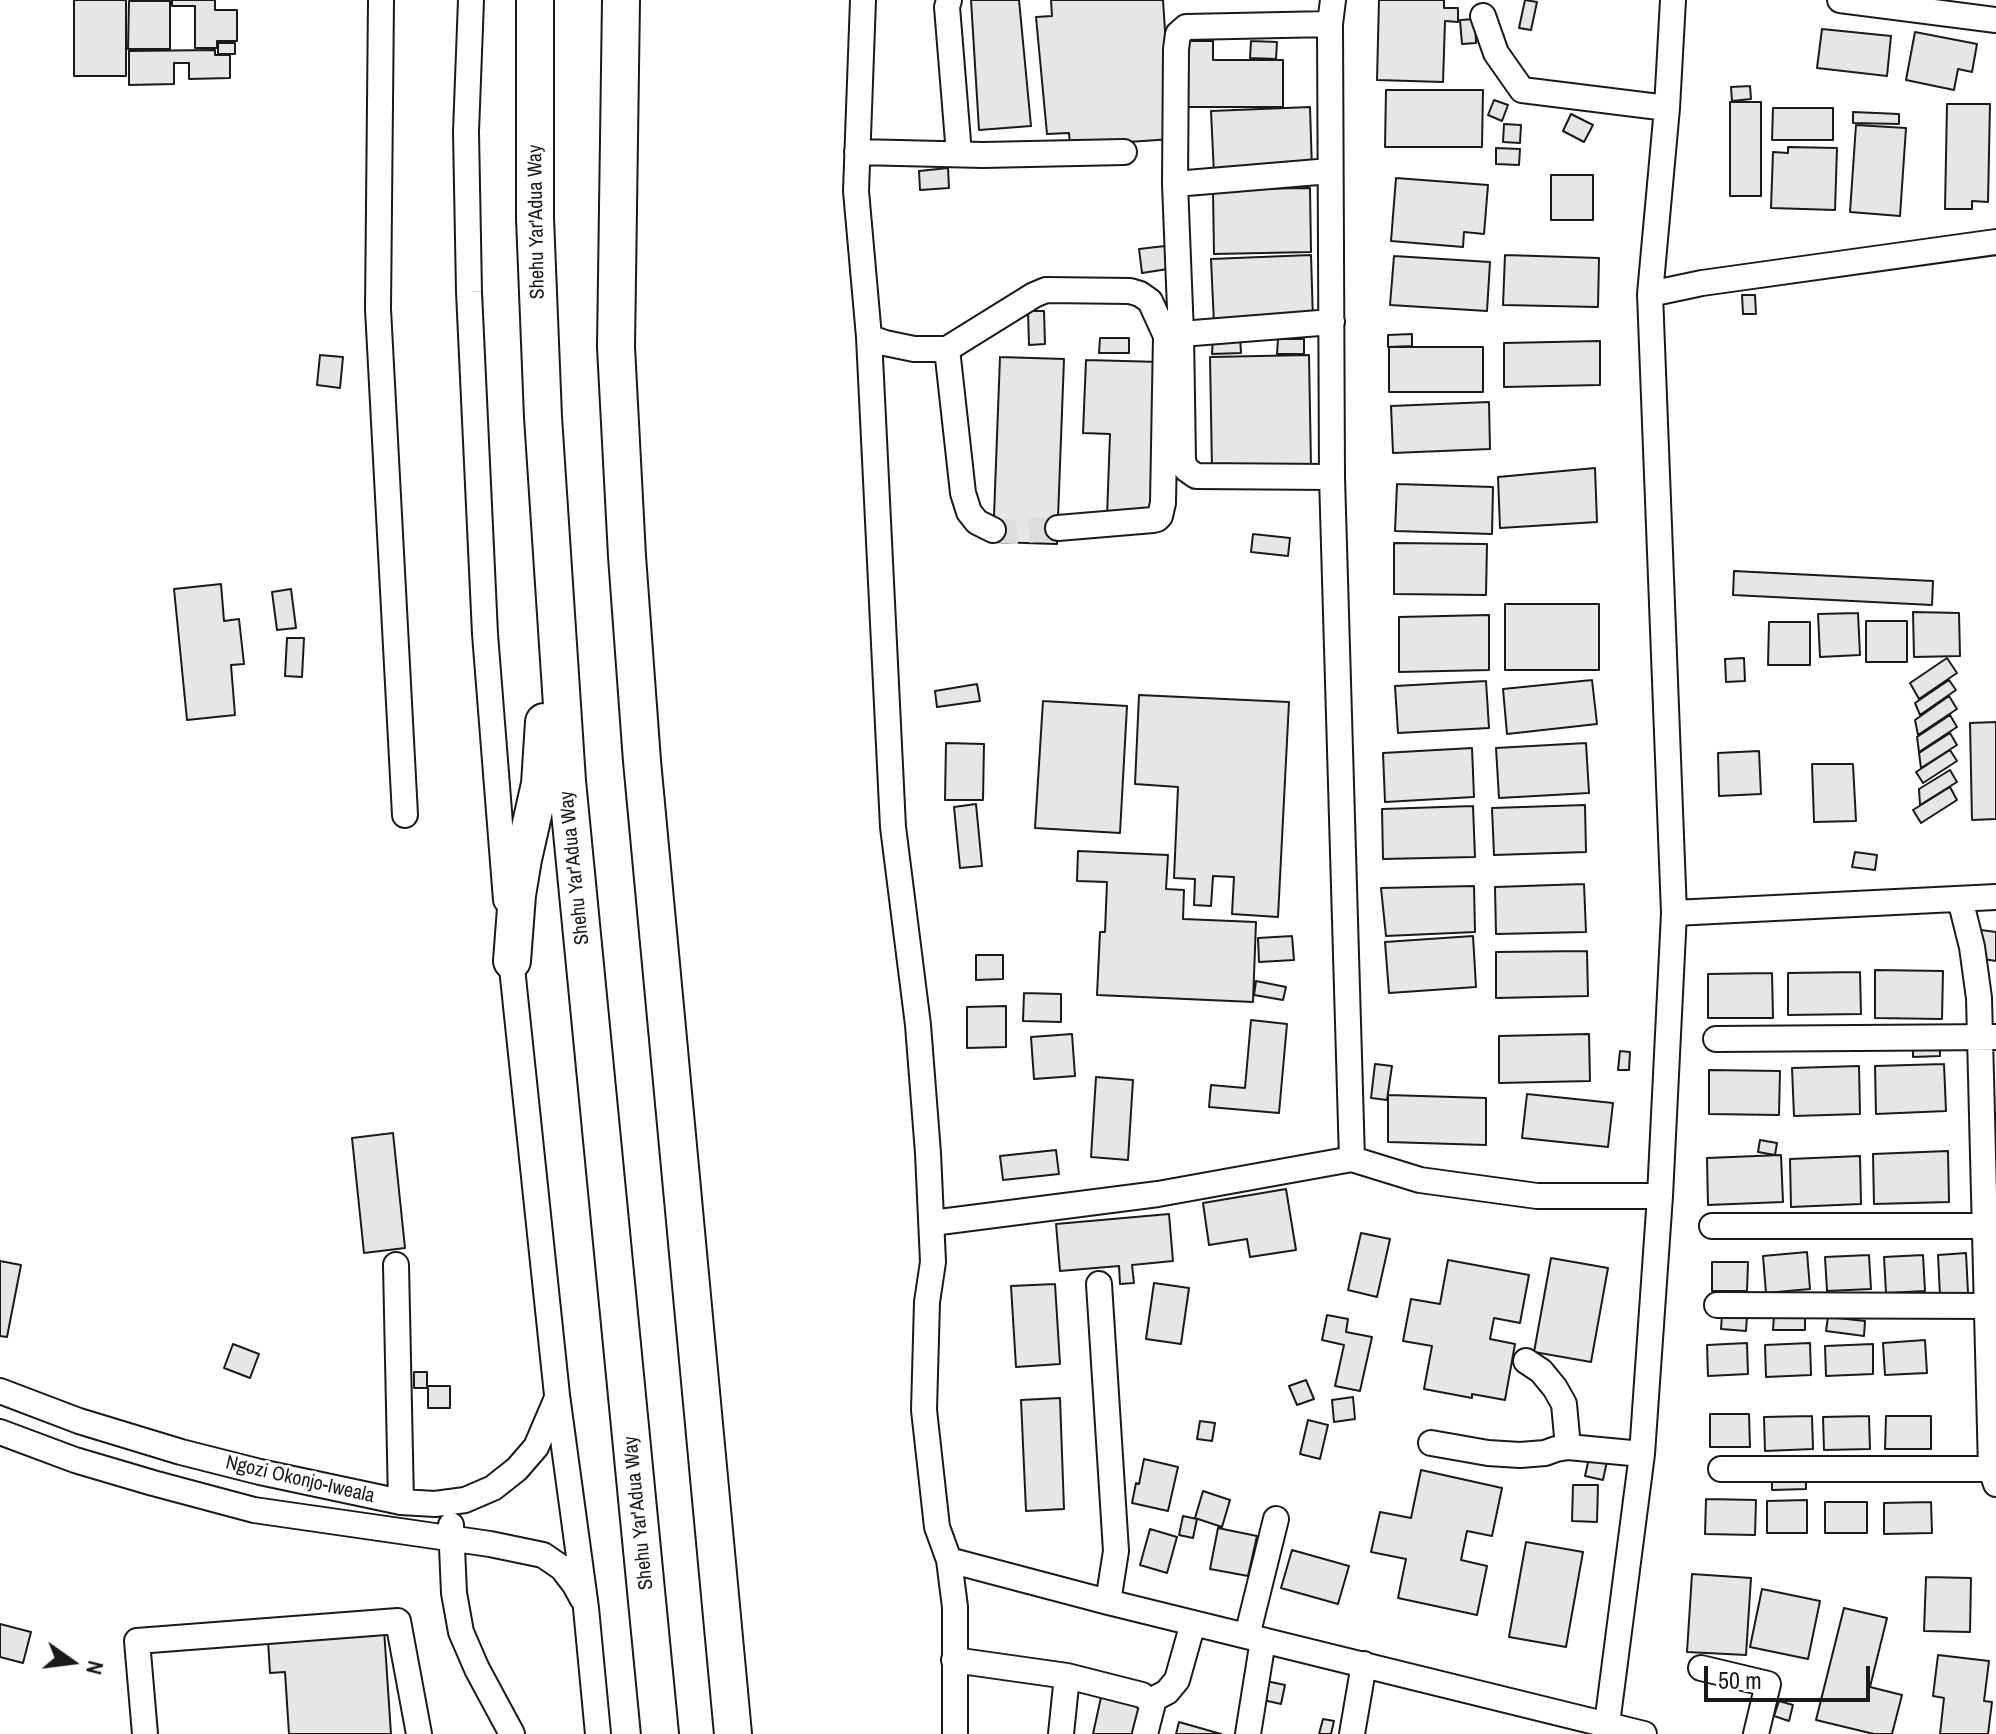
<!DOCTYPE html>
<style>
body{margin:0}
#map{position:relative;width:1996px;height:1734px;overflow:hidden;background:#fff;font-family:"Archivo Narrow",sans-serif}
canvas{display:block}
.north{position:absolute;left:32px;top:1622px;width:80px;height:80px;-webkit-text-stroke:6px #fff;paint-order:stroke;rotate:104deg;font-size:22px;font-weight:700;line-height:32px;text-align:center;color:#1a1a1a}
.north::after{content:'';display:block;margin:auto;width:28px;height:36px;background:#1a1a1a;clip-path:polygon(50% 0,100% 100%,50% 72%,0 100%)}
.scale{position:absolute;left:1704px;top:1666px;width:166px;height:36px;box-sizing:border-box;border:4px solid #1a1a1a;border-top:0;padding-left:10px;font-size:24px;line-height:28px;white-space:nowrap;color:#1a1a1a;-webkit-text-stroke:6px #fff;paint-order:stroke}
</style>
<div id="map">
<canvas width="1996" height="1734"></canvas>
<div class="north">N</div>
<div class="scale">50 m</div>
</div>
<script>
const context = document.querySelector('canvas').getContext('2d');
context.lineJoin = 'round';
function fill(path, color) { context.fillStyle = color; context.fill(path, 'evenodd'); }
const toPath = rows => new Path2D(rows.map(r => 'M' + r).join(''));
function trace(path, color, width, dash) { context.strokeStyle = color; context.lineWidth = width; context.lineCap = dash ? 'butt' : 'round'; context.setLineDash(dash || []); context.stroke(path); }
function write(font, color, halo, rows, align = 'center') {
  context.font = font + ' "Archivo Narrow",sans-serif'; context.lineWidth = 6; context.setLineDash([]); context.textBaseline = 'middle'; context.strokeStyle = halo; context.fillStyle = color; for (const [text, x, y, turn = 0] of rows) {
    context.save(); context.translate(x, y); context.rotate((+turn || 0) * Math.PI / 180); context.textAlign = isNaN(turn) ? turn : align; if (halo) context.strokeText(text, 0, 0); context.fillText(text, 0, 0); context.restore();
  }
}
const building = toPath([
 [74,0,126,0,126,76,74,76,74,0],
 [172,0,215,0,215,10,237,10,237,41,217,41,217,48,195,48,195,6,172,6,172,0],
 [971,0,1019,0,1031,126,979,130,971,0],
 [1051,0,1163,0,1172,139,1070,146,1069,133,1047,134,1036,17,1052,16,1051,0],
 [1379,0,1444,0,1444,8,1458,8,1458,22,1445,21,1443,82,1377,80,1379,0],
 [1525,0,1537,2,1531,30,1519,28,1525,0],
 [129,1,170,1,170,49,128,49,129,1],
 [1475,19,1476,43,1462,44,1460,20,1475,19],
 [1822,29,1891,36,1887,76,1817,68,1822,29],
 [1915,32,1977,44,1972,72,1958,69,1954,90,1906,80,1915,32],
 [1185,41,1213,41,1213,60,1283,60,1283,107,1185,107,1185,41],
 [1251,41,1277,42,1276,59,1250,58,1251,41],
 [218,43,235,43,235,54,218,54,218,43],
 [215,50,215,55,230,55,230,78,189,79,189,63,174,63,174,84,129,85,129,51,215,50],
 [1750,86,1751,99,1732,101,1731,87,1750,86],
 [1386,90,1483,90,1482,147,1385,147,1386,90],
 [1494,100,1508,105,1502,121,1488,115,1494,100],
 [1730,102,1761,102,1761,196,1730,196,1730,102],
 [1947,104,1990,104,1988,202,1972,201,1972,209,1945,209,1947,104],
 [1310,107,1312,170,1214,174,1211,111,1310,107],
 [1773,108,1833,108,1833,140,1772,140,1773,108],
 [1853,112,1899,114,1899,124,1853,123,1853,112],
 [1571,114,1593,125,1584,142,1563,131,1571,114],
 [1504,124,1521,125,1520,143,1503,142,1504,124],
 [1856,125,1906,128,1900,216,1850,212,1856,125],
 [1788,147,1837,148,1835,210,1771,208,1773,152,1788,153,1788,147],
 [1496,148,1520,149,1519,165,1496,164,1496,148],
 [948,168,949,188,920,190,919,171,948,168],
 [1551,175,1593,175,1593,220,1551,220,1551,175],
 [1396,178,1488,185,1484,234,1464,232,1463,247,1391,241,1396,178],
 [1310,188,1311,252,1214,254,1213,192,1239,191,1239,189,1310,188],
 [1165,246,1168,269,1142,273,1139,249,1165,246],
 [1311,255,1313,320,1214,324,1211,259,1311,255],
 [1505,255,1599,258,1598,307,1503,305,1505,255],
 [1394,256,1490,262,1487,311,1390,305,1394,256],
 [1742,295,1755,295,1756,314,1743,314,1742,295],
 [1028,311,1044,311,1045,344,1029,345,1028,311],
 [1412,334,1412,346,1388,347,1388,335,1412,334],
 [1213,336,1240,336,1241,353,1212,354,1213,336],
 [1100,338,1129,338,1129,353,1099,353,1100,338],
 [1278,339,1304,339,1304,354,1277,354,1278,339],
 [1600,341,1600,385,1504,387,1504,343,1600,341],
 [1389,347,1483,347,1483,392,1389,392,1389,347],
 [320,355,343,357,340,388,317,385,320,355],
 [1309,355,1311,466,1212,469,1210,357,1309,355],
 [1000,357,1064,359,1057,544,993,542,1000,357],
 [1086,360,1161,362,1155,519,1107,517,1110,434,1083,433,1086,360],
 [1489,402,1490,449,1393,453,1391,406,1489,402],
 [1595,468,1597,522,1500,528,1498,477,1595,468],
 [1397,484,1493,487,1492,534,1395,531,1397,484],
 [1253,534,1290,538,1288,556,1251,552,1253,534],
 [1394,543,1487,544,1486,595,1394,594,1394,543],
 [1734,571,1933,581,1932,605,1733,595,1734,571],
 [221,584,224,621,239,619,244,664,231,665,235,715,187,720,174,589,221,584],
 [291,589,296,628,277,630,272,592,291,589],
 [1505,604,1599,604,1599,670,1505,670,1505,604],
 [1913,612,1959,613,1960,656,1914,657,1913,612],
 [1858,613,1860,655,1820,657,1818,614,1858,613],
 [1489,615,1489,670,1399,672,1399,617,1489,615],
 [1866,621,1907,621,1907,662,1866,662,1866,621],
 [1769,622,1810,622,1810,665,1768,665,1769,622],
 [287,638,304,638,302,677,285,676,287,638],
 [1744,658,1745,681,1726,682,1725,659,1744,658],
 [1947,658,1957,673,1919,699,1910,683,1947,658],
 [1592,680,1597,724,1507,734,1503,689,1592,680],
 [1949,680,1956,690,1920,715,1915,703,1949,680],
 [1486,681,1489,728,1398,733,1395,686,1486,681],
 [977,684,980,701,937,707,935,691,977,684],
 [1139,695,1289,702,1278,917,1232,914,1234,877,1213,876,1211,906,1194,905,1195,879,1174,878,1178,787,1135,784,1139,695],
 [1949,696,1957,709,1918,735,1915,720,1949,696],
 [1043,701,1127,706,1120,833,1035,828,1043,701],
 [1950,715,1957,727,1919,752,1917,737,1950,715],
 [1996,722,1996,819,1972,820,1970,723,1996,722],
 [1950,733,1957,745,1921,768,1919,753,1950,733],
 [946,743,984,744,983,800,945,800,946,743],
 [1586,743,1589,793,1499,798,1496,748,1586,743],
 [1472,748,1474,797,1385,802,1383,753,1472,748],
 [1950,750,1957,761,1923,783,1916,772,1950,750],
 [1759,751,1761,794,1719,796,1718,753,1759,751],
 [1812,764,1853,764,1856,821,1814,822,1812,764],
 [1950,770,1957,782,1920,805,1919,789,1950,770],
 [1950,787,1957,800,1921,823,1913,810,1950,787],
 [976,804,982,866,960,868,954,807,976,804],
 [1585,805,1586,852,1494,855,1492,808,1585,805],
 [1473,806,1475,857,1383,859,1382,809,1473,806],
 [1078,851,1168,855,1166,889,1184,890,1183,919,1256,922,1253,1002,1097,995,1100,932,1105,932,1107,882,1077,881,1078,851],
 [1855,852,1877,855,1875,870,1852,867,1855,852],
 [1584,884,1586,932,1496,934,1495,887,1584,884],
 [1474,886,1475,932,1386,936,1381,888,1474,886],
 [1981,930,1996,932,1996,961,1978,958,1981,930],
 [1292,936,1294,960,1259,962,1258,938,1292,936],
 [1473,936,1476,987,1389,993,1385,942,1473,936],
 [1587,951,1588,996,1496,998,1496,952,1587,951],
 [976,955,1003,955,1003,979,976,980,976,955],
 [1875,970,1943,971,1942,1019,1875,1018,1875,970],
 [1860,972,1861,1014,1788,1015,1788,973,1860,972],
 [1772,973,1773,1018,1708,1018,1708,974,1772,973],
 [1256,981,1286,987,1283,1000,1254,995,1256,981],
 [1024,993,1061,994,1061,1022,1023,1021,1024,993],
 [1006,1006,1006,1047,967,1048,967,1007,1006,1006],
 [1251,1020,1287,1024,1279,1113,1209,1107,1211,1085,1245,1088,1251,1020],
 [1072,1034,1075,1076,1034,1079,1031,1037,1072,1034],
 [1589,1034,1590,1081,1499,1083,1499,1036,1589,1034],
 [1913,1045,1940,1045,1940,1056,1913,1057,1913,1045],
 [1620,1051,1630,1052,1629,1070,1618,1070,1620,1051],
 [1375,1064,1392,1066,1387,1100,1371,1098,1375,1064],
 [1944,1064,1946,1111,1876,1114,1875,1066,1944,1064],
 [1859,1066,1860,1114,1794,1116,1792,1068,1859,1066],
 [1709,1070,1780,1071,1779,1115,1709,1114,1709,1070],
 [1096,1077,1133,1080,1128,1160,1091,1157,1096,1077],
 [1527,1094,1613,1103,1608,1147,1522,1138,1527,1094],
 [1388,1095,1486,1098,1486,1145,1388,1142,1388,1095],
 [393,1133,405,1248,364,1253,352,1138,393,1133],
 [1760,1140,1777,1143,1775,1155,1758,1152,1760,1140],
 [1056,1150,1059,1174,1003,1180,1000,1156,1056,1150],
 [1948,1151,1949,1202,1874,1204,1873,1154,1948,1151],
 [1781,1155,1783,1202,1708,1205,1707,1158,1781,1155],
 [1860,1156,1861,1204,1791,1207,1790,1159,1860,1156],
 [1286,1189,1296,1250,1250,1257,1247,1239,1209,1245,1203,1203,1286,1189],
 [1169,1214,1173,1261,1132,1265,1134,1283,1120,1284,1119,1266,1060,1271,1056,1224,1169,1214],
 [1361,1233,1390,1239,1377,1297,1348,1290,1361,1233],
 [1807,1252,1810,1289,1766,1293,1763,1256,1807,1252],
 [1966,1253,1968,1293,1940,1295,1938,1255,1966,1253],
 [1869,1255,1871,1289,1827,1291,1825,1257,1869,1255],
 [1923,1255,1925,1291,1886,1293,1884,1257,1923,1255],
 [1551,1258,1608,1268,1591,1362,1534,1352,1551,1258],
 [1448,1260,1529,1275,1520,1323,1494,1318,1490,1339,1515,1344,1505,1400,1472,1394,1472,1398,1424,1389,1432,1346,1403,1341,1411,1299,1440,1304,1448,1260],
 [0,1261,21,1265,7,1337,0,1336,0,1261],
 [1712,1262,1748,1262,1747,1291,1712,1291,1712,1262],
 [1154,1283,1189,1288,1181,1344,1146,1339,1154,1283],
 [1055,1284,1060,1364,1016,1367,1011,1286,1055,1284],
 [1327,1315,1348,1319,1346,1332,1372,1337,1360,1391,1335,1386,1344,1345,1322,1340,1327,1315],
 [1722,1315,1747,1316,1746,1331,1721,1329,1722,1315],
 [1774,1316,1805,1316,1805,1330,1773,1330,1774,1316],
 [1828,1317,1865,1321,1864,1336,1826,1331,1828,1317],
 [1925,1340,1927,1373,1885,1375,1883,1343,1925,1340],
 [1747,1343,1748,1374,1708,1376,1707,1345,1747,1343],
 [1810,1343,1811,1375,1766,1377,1765,1345,1810,1343],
 [233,1344,259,1354,250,1378,224,1368,233,1344],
 [1873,1344,1873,1374,1826,1376,1825,1346,1873,1344],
 [414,1372,427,1372,427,1386,450,1386,450,1408,428,1408,428,1388,414,1388,414,1372],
 [1306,1380,1314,1399,1297,1405,1289,1386,1306,1380],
 [1353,1397,1355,1419,1334,1422,1332,1400,1353,1397],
 [1060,1398,1064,1509,1026,1511,1021,1400,1060,1398],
 [1710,1414,1749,1414,1750,1447,1710,1447,1710,1414],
 [1812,1416,1813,1449,1765,1451,1764,1417,1812,1416],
 [1869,1416,1870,1449,1824,1450,1823,1417,1869,1416],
 [1886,1416,1931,1416,1931,1449,1885,1449,1886,1416],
 [1308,1420,1328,1425,1320,1459,1300,1454,1308,1420],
 [1200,1421,1215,1423,1212,1441,1197,1439,1200,1421],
 [1589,1458,1607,1461,1603,1480,1585,1476,1589,1458],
 [1144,1459,1178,1467,1168,1511,1132,1503,1136,1483,1139,1484,1144,1459],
 [1421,1470,1502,1488,1492,1536,1467,1531,1461,1560,1487,1566,1477,1615,1398,1598,1406,1559,1371,1552,1380,1512,1411,1518,1421,1470],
 [1772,1474,1806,1474,1806,1489,1772,1490,1772,1474],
 [1573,1485,1598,1485,1597,1522,1572,1521,1573,1485],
 [1203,1491,1230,1500,1222,1527,1195,1518,1203,1491],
 [1706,1499,1756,1500,1755,1535,1705,1534,1706,1499],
 [1807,1500,1807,1533,1767,1533,1767,1501,1807,1500],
 [1825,1502,1867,1502,1867,1533,1825,1533,1825,1502],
 [1931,1502,1932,1533,1884,1534,1884,1503,1931,1502],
 [1183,1516,1197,1519,1193,1538,1179,1535,1183,1516],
 [1218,1528,1257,1536,1248,1576,1210,1569,1218,1528],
 [1150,1529,1177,1537,1167,1573,1140,1565,1150,1529],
 [1526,1542,1583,1552,1566,1647,1509,1637,1526,1542],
 [1292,1550,1349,1566,1338,1604,1281,1588,1292,1550],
 [1692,1574,1751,1578,1746,1655,1687,1652,1692,1574],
 [1926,1577,1971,1578,1970,1632,1924,1631,1926,1577],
 [1762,1589,1820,1601,1808,1659,1750,1647,1762,1589],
 [1844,1608,1887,1618,1870,1687,1902,1695,1892,1734,1874,1734,1816,1720,1844,1608],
 [0,1624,31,1632,23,1663,0,1657,0,1624],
 [384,1629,391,1734,289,1734,285,1672,270,1673,268,1640,384,1629],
 [1938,1655,1989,1661,1984,1701,1992,1702,1988,1734,1940,1734,1944,1698,1933,1696,1938,1655],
 [1266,1681,1285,1685,1281,1704,1263,1700,1266,1681],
 [1101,1697,1149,1707,1143,1734,1093,1734,1101,1697],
 [1779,1701,1793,1705,1789,1721,1774,1716,1779,1701],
 [1323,1719,1334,1721,1331,1734,1319,1734,1323,1719],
 [1179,1722,1221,1734,1176,1734,1179,1722]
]);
fill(building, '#e6e6e6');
trace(building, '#1a1a1a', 2);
trace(toPath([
 [993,530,1015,532,1058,528]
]), '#ddd', 24, [24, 12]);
const minor = toPath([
 [381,0,378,309,405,815],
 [471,0,466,132,469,292,485,634,506,900],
 [863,0,856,191,869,337,893,827,918,1025,928,1153,933,1262,927,1302,924,1410,937,1527,949,1560,955,1607,955,1734],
 [949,0,947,7,959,154],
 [1333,0,1330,24,1332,477,1352,1159],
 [1840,0,1996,20],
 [1483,16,1496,53,1522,90,1667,108],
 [1330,24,1186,27,1178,34,1176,49,1175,184,1181,334,1183,461,1186,469,1196,476,1332,477],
 [857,152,983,155,1124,152],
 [1175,184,1330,171],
 [1650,294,1702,283,1996,242],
 [1181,334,1332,322],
 [869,337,885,343,914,349,947,349,1034,295,1046,290,1130,291,1140,294,1150,301,1166,336,1163,503,1160,516,1157,519,1153,520,1058,528],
 [947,349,963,493,969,512,977,522,993,530],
 [1960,899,1972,947,1979,998,1991,1469,1996,1484],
 [1674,913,1996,897],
 [510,949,557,1395,586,1608,598,1734],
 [1716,1039,1996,1037],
 [932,1223,1158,1194,1352,1159,1420,1180,1537,1196,1660,1196],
 [1712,1226,1985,1226],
 [396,1265,401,1502],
 [1099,1284,1116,1551,1108,1602],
 [1717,1305,1987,1306],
 [1526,1361,1541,1371,1555,1388,1564,1404,1568,1447],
 [0,1391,79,1421,181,1452,260,1472,401,1502,435,1504,465,1500,493,1488,517,1469,536,1447,557,1398],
 [0,1432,75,1460,153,1483,254,1510,490,1544,543,1555,562,1568,575,1585,582,1598],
 [1431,1443,1488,1453,1520,1455,1545,1453,1556,1449,1568,1447,1642,1454],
 [1721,1469,1996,1469],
 [451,1525,454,1593,461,1632,477,1669,512,1734],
 [949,1560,1108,1602,1644,1734],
 [1247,1636,1276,1519],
 [954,1660,1067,1676,1061,1734],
 [1701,1668,1768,1684,1756,1734],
 [1067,1676,1142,1695,1150,1701,1152,1707,1145,1734],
 [1150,1701,1167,1692,1177,1680,1193,1623],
 [1607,1724,1642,1454,1660,1196,1674,913,1650,294,1667,108,1673,0],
 [145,1734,137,1641,398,1621,419,1734],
 [1248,1734,1263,1640],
 [1352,1734,1364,1664]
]);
const highway = toPath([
 [535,0,535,218,543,417,567,781,660,1734],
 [621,0,616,347,627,556,642,761,733,1734],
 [512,961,517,895,523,859,540,784,544,722]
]);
trace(minor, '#1a1a1a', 28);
trace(highway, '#1a1a1a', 40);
trace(minor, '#fff', 24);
trace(highway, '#fff', 36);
write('20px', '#1a1a1a', '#fff', [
 ["Shehu Yar'Adua Way",537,222,-91],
 ["Shehu Yar'Adua Way",575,868,-96],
 ["Ngozi Okonjo-Iweala",300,1480,13],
 ["Shehu Yar'Adua Way",639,1513,-96]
]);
</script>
